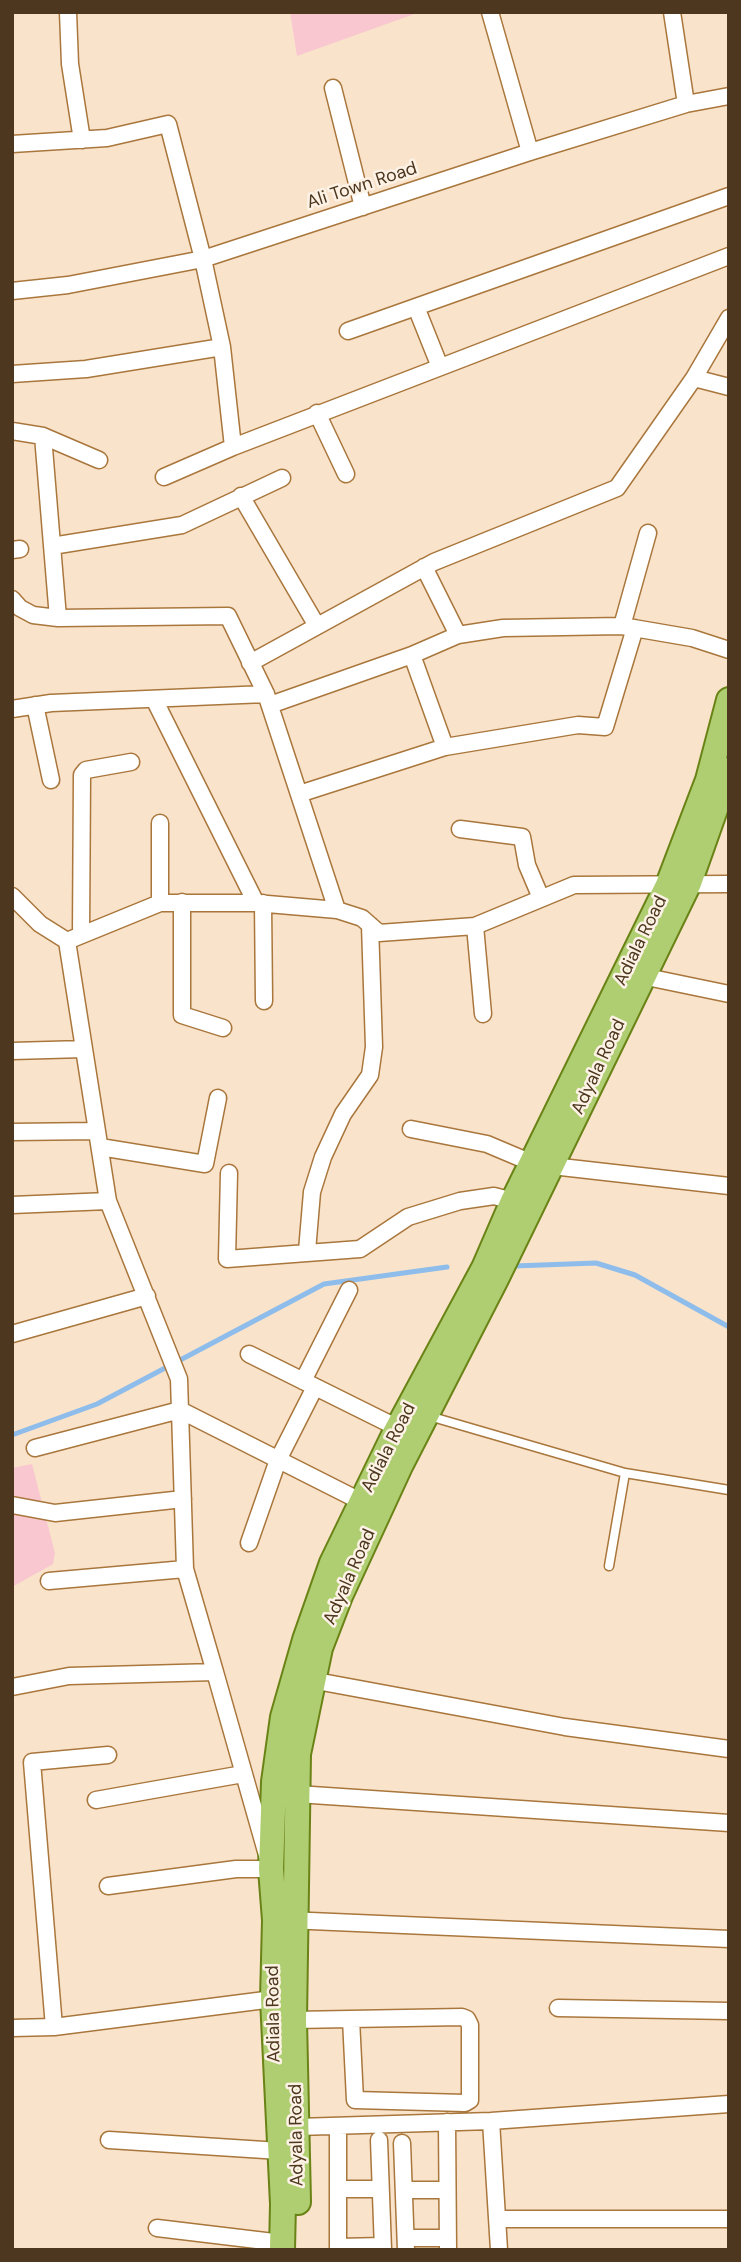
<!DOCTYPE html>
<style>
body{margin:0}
#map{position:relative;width:741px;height:2262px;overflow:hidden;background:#f9e3cb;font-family:"DM Sans",sans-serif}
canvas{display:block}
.frame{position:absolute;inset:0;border:14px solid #4d371e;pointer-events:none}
</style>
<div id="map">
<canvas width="741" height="2262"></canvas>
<div class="frame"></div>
</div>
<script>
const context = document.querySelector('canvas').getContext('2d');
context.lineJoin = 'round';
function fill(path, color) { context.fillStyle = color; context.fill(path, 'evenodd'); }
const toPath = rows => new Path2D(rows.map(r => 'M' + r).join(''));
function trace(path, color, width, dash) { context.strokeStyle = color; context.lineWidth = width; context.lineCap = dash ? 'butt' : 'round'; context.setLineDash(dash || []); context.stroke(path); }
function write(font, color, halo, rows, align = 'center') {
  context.font = font + ' "DM Sans",sans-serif'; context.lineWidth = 5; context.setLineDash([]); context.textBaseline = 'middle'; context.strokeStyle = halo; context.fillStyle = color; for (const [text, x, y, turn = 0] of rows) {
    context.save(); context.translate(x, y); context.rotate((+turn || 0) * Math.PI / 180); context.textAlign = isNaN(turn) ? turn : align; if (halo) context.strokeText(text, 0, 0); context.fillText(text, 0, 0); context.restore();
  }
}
fill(toPath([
 [290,12,420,12,297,56],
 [32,1464,55,1553,53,1564,12,1587,12,1468]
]), '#f9c7cf');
trace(toPath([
 [514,1266,596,1263,635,1275,729,1327],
 [12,1435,97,1404,324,1284,447,1267]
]), '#8ebdeb', 5);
const lane = toPath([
 [429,1416,625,1473,729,1490],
 [609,1566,625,1473]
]);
const street = toPath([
 [68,12,70,64,82,140],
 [490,12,530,152],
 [672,12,686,104],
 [333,88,363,207],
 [12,144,107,138,168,124,203,259,530,152,686,104,729,96],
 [12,291,68,285,203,259,222,347,233,447,729,256],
 [416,307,440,367],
 [348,331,729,196],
 [12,374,86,369,222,347],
 [694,378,729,318],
 [317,413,346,474],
 [12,431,43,436,99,460],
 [43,436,58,618,228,616,266,694,337,910],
 [164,477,233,447],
 [241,496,317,626],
 [52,546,182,525,282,478],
 [12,550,20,549],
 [424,567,458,635,503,628,622,626,692,638,729,650],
 [12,599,20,608,33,615,58,618],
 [622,626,648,533],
 [250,663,434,562,617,488,694,378,729,387],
 [154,699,256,903],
 [35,705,51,780],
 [270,705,412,655],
 [12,709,51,703,266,694],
 [445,747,412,655,458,635],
 [299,794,445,747,578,725,605,727,635,628],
 [160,823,160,903],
 [460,829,522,837,527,865,541,898],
 [12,896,40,924,67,941],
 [182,902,182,1015,223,1028],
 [263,903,264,1001],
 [475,926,483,1014],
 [81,935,82,775,86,770,131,762],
 [642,976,729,994],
 [12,1051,84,1049],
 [411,1129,487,1144,532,1163],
 [12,1132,97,1131],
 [100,1147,205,1164,218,1098],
 [552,1166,729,1186],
 [229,1173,227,1259,360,1249,408,1217,460,1201,494,1196,513,1201],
 [12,1205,108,1201],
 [307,1251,312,1192,323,1157,343,1114,370,1075,374,1047,370,925],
 [12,1334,147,1296],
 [249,1354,406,1432],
 [303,1381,349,1290],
 [35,1448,180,1410,370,1506],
 [12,1505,55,1513,183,1499],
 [249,1543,278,1460,315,1387],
 [49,1581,185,1569],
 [215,1672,185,1569,179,1379,108,1201,67,941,160,903,256,903,337,910,362,918,379,933,475,926,574,885,729,884],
 [311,1680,565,1727,729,1749],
 [12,1687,69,1676,215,1672,271,1869,236,1869,108,1886],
 [297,1794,729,1823],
 [96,1800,243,1774],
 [287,1920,729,1939],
 [558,2008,729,2011],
 [294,2020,462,2017,467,2019,470,2025,470,2100,465,2103,355,2100,351,2019],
 [54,2027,32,1762,108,1755],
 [12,2028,54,2027,273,1999],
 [491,2121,499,2250],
 [447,2122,448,2250],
 [338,2126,338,2250],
 [288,2130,298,2127,491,2121,729,2104],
 [109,2140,280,2151],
 [379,2140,383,2250],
 [402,2143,406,2250],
 [338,2189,380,2189],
 [404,2190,447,2190],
 [499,2219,729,2219],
 [157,2228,282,2243],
 [406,2238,448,2238],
 [338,2247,383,2246]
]);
const primary = toPath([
 [298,2202,294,2020,298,1754,320,1648,340,1596,401,1464,496,1279,689,883,729,770],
 [282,2250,283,2204,273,1999,275,1920,271,1869,274,1782,283,1717,305,1640,332,1563,394,1435,484,1268,513,1201,668,885,708,780,729,700]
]);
trace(lane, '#a9763c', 11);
trace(street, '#a9763c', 19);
trace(primary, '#6a8316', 28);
trace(lane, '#fff', 8);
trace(street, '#fff', 16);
trace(primary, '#afcd71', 24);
write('18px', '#4d371e', '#fdf2e6', [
 ["Ali Town Road",362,186,-18],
 ["Adiala Road",641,941,-64],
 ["Adyala Road",599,1067,-65],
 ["Adiala Road",389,1448,-63],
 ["Adyala Road",350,1577,-66],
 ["Adiala Road",274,2014,-91],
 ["Adyala Road",297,2135,-91]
]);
</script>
